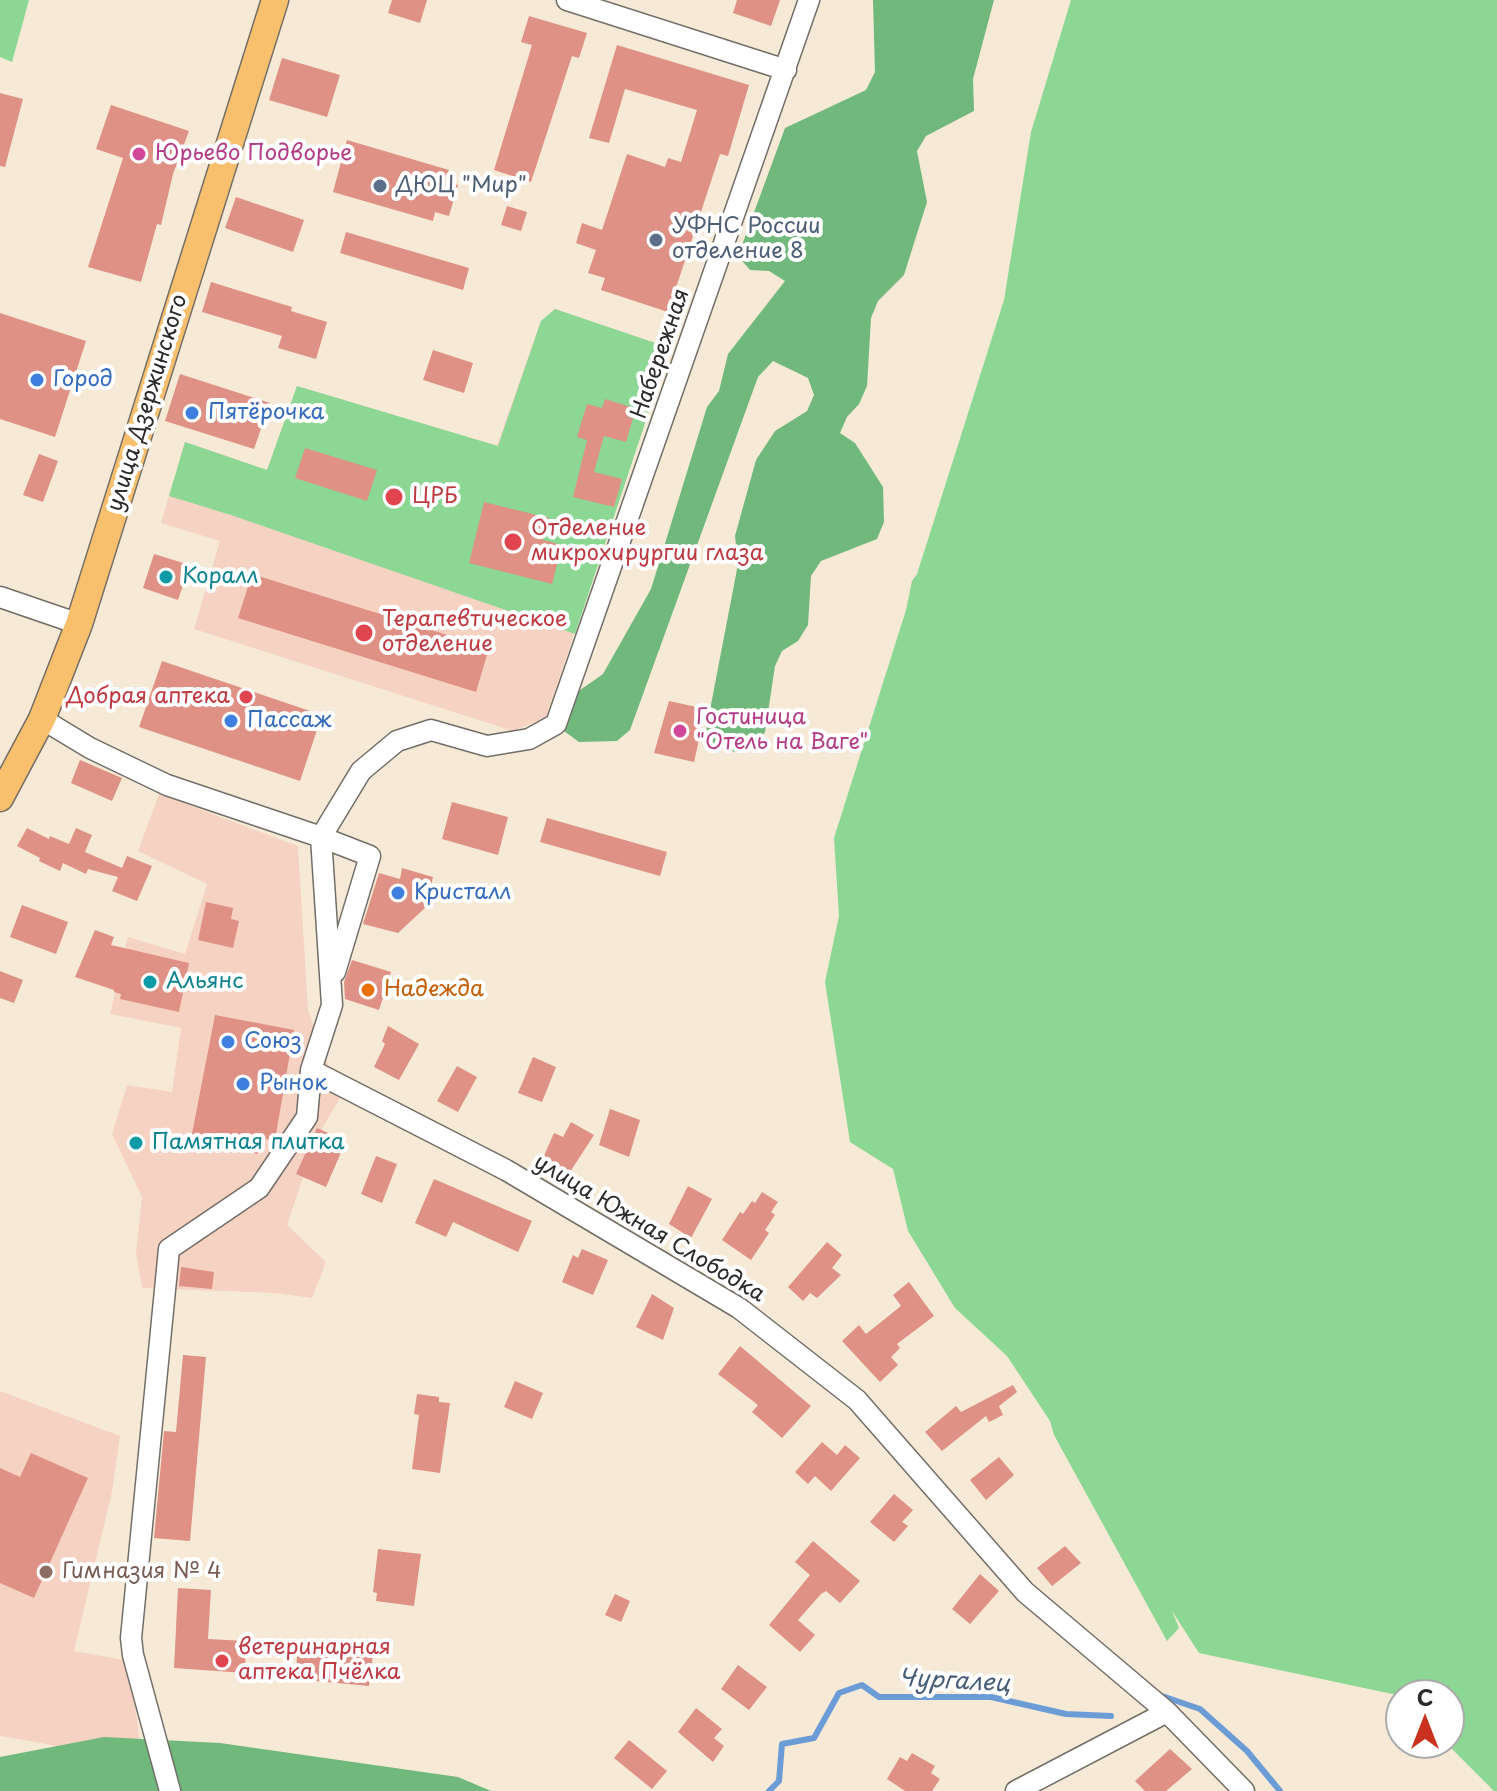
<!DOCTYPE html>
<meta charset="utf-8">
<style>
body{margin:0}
#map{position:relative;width:1497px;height:1791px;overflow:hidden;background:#f6ead7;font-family:"Playpen Sans",sans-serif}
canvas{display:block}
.north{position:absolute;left:1385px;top:1679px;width:80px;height:80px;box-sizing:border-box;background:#fff;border:2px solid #aaa;border-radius:50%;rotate:0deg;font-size:22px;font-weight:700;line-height:32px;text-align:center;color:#2b2b2b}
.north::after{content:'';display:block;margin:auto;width:28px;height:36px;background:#c8321e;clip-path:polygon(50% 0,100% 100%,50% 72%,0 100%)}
</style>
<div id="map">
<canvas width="1497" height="1791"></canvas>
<div class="north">С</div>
</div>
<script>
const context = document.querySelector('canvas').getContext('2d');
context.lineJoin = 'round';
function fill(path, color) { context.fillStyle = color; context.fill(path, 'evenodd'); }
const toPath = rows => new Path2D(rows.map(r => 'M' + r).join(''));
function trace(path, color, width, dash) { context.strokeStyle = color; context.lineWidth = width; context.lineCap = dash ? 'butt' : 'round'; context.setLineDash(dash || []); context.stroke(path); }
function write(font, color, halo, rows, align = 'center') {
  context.font = font + ' "Playpen Sans",sans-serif'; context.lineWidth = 8; context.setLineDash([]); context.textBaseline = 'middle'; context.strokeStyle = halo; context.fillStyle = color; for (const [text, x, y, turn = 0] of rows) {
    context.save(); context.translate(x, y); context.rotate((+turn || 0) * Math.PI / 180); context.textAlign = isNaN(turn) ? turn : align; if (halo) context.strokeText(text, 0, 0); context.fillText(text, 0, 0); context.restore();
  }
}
fill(toPath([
 [555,309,670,348,546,717,513,731,194,629,220,541,161,523,185,442,267,470,297,386,497,446,541,321],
 [159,794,298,846,308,1010,340,1098,316,1139,287,1225,326,1262,312,1298,275,1293,142,1288,136,1253,142,1197,112,1134,127,1085,172,1092,181,1028,110,1014,128,937,185,954,207,884,138,851],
 [0,1391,120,1436,112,1492,74,1651,130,1661,143,1768,42,1743,0,1736]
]), '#f6d2c3');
fill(toPath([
 [0,0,29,0,12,62,0,57],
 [1071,0,1497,0,1497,1791,1494,1791,1446,1743,1449,1743,1449,1695,1401,1695,1401,1698,1397,1695,1199,1653,1172,1611,1179,1628,1167,1641,1054,1435,1050,1421,1007,1356,955,1308,908,1231,893,1169,850,1142,825,982,839,916,834,838,906,610,912,581,917,574,1004,300,1031,132],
 [555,309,670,348,575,634,231,515,169,496,185,442,267,470,297,386,498,446,541,321]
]), '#8cd793');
fill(toPath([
 [873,0,994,0,973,79,974,111,926,136,917,151,927,202,904,275,878,301,871,318,867,386,859,404,847,417,840,433,855,443,883,487,884,522,877,539,821,561,811,576,808,625,798,641,782,651,775,666,765,732,756,747,736,752,718,748,705,736,738,564,735,536,756,460,775,431,807,411,814,395,808,378,773,361,758,377,630,730,617,741,579,742,564,731,564,712,573,695,603,674,651,589,707,407,719,391,728,354,785,281,769,271,750,270,738,256,785,128,866,90,875,72],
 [104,1737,220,1743,458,1777,491,1791,0,1791,0,1757]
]), '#71b87d');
trace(toPath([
 [1159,1695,1200,1709,1247,1751,1280,1791],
 [769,1791,779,1781,782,1744,814,1738,839,1693,862,1685,879,1697,991,1697,1066,1714,1111,1716]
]), '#6c9cd6', 6);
fill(toPath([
 [392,0,427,0,420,23,388,13],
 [737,0,780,0,771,26,733,13],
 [529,16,587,33,579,58,572,56,531,182,494,170,532,45,521,42],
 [617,45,749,85,728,156,720,154,668,312,601,290,605,278,588,273,596,250,576,243,582,223,602,230,627,154,665,167,668,158,681,162,697,110,625,89,609,143,589,138],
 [282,58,340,75,327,117,269,100],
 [0,93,23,99,5,167,0,166],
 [111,105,189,131,173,174,161,225,157,224,141,282,88,267,123,158,96,149],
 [347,140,449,170,446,182,458,185,449,216,435,212,433,221,333,192],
 [236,197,304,220,293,252,225,228],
 [507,206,527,212,521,231,501,225],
 [346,232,469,268,463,290,340,253],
 [211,282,292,307,291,311,327,322,316,359,278,348,282,336,202,312],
 [0,313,86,341,55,437,0,419],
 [433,350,473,363,464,393,423,380],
 [180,374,270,403,254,449,165,421],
 [605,399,631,407,628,417,633,418,626,442,604,436,594,472,622,479,614,507,573,497,587,440,577,437,587,404,602,408],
 [305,448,377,470,367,501,295,478],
 [39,454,58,461,43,502,23,495],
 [484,502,549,518,543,540,562,545,552,584,469,563],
 [154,554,190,565,178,600,143,588],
 [252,574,489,648,476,692,238,618],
 [162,661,322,715,300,781,139,727],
 [669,701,706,709,694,762,654,753],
 [80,760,122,778,112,801,71,783],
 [452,802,508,817,498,855,442,839],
 [547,818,667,852,660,876,540,842],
 [27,828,49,839,50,836,69,844,76,828,92,835,85,852,122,868,127,856,152,866,137,901,112,891,118,877,88,869,86,874,63,863,60,871,39,861,40,858,17,846],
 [402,868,433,877,426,907,398,933,363,924,379,873,400,879],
 [206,902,233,908,231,919,239,921,233,948,198,940],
 [22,905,68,922,56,954,10,937],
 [95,930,114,937,111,945,189,963,179,1012,120,999,121,994,114,992,114,990,75,977],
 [352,960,391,972,379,1010,345,999,344,982],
 [0,971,23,980,14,1003,0,998],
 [215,1015,294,1030,275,1140,264,1139,258,1154,191,1139],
 [388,1026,419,1044,399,1080,374,1067,385,1044,382,1041],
 [533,1057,556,1067,542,1102,518,1093],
 [457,1066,477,1077,458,1112,437,1101],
 [610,1109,640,1120,629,1157,599,1145],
 [571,1122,594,1135,570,1172,543,1158,554,1133,563,1137],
 [317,1128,346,1141,326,1187,296,1174],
 [376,1156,397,1164,382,1203,361,1194],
 [434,1179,532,1221,518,1252,453,1222,446,1237,415,1223],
 [688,1186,712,1199,691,1238,669,1224],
 [762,1192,778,1202,771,1212,775,1215,765,1230,769,1233,751,1260,722,1240,740,1212,743,1214,752,1201,755,1203],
 [827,1242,842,1255,832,1268,841,1275,817,1298,810,1293,803,1301,788,1287],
 [582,1249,608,1260,593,1295,562,1282,573,1255,578,1258],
 [181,1267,214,1272,212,1289,179,1286],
 [909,1282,934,1316,897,1344,900,1348,891,1357,898,1365,880,1382,842,1341,859,1325,866,1334,901,1306,893,1295],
 [652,1294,674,1308,663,1340,636,1327],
 [740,1346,811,1406,782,1438,752,1412,758,1405,718,1374],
 [183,1355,206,1357,190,1541,154,1538,164,1431,176,1432],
 [515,1381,543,1393,532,1419,504,1407],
 [1013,1385,1017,1392,999,1406,1003,1415,989,1422,986,1416,942,1451,925,1432,956,1406,961,1412],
 [417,1394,439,1397,439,1402,450,1403,440,1473,412,1469,419,1415,414,1414],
 [822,1442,837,1455,845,1445,860,1458,831,1491,815,1476,808,1484,795,1472],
 [31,1453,88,1478,34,1598,0,1583,0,1468,20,1477],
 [999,1457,1014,1475,986,1500,970,1480],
 [894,1494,913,1510,902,1522,908,1526,894,1542,870,1522],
 [813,1541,860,1581,840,1603,826,1591,821,1594,798,1620,815,1635,800,1652,769,1625,810,1575,795,1562],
 [1065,1546,1081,1563,1052,1586,1037,1568],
 [378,1549,421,1554,414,1606,376,1601,377,1593,373,1592],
 [980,1574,999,1591,970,1624,952,1609],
 [178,1588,211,1590,208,1639,246,1641,245,1673,174,1668],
 [615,1594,630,1601,621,1622,605,1615],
 [337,1644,355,1646,354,1652,373,1654,369,1686,295,1679,298,1646,336,1650],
 [738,1665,767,1687,749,1710,721,1689],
 [696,1708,722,1729,714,1738,724,1746,713,1762,678,1732],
 [629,1740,667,1771,652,1789,614,1758],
 [1170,1749,1192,1769,1166,1791,1145,1791,1135,1781],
 [912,1753,935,1766,931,1773,940,1779,932,1791,905,1791,887,1779,900,1757,907,1761]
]), '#de9184');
const minor = toPath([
 [567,0,786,70],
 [0,597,79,624],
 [42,719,90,748,167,785,321,837,332,1005,311,1070,506,1170,739,1308,857,1400,1025,1592,1167,1712],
 [335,972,370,856,321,837,361,771,397,741,431,730,487,746,529,739,556,724,809,0],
 [170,1791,133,1655,131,1638,169,1249,259,1188,307,1117,311,1070],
 [1016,1791,1167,1712,1244,1791]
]);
const major = toPath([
 [0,798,42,719,79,624,275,0]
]);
trace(minor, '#726e67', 23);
trace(major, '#726e67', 29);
trace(minor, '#fff', 20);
trace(major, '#f8bf6c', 26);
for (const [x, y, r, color] of [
 [139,154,8,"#d1479c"],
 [380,186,8,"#5c6f8a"],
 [656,240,8,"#5c6f8a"],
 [37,380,8,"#3f7fe0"],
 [192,413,8,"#3f7fe0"],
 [394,497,10,"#e0444e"],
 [513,542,10,"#e0444e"],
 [166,577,8,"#0f9aa8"],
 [364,633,10,"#e0444e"],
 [246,697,8,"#e0444e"],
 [231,721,8,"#3f7fe0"],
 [680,731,8,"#d1479c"],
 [398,893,8,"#3f7fe0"],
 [150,982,8,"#0f9aa8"],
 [368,990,8,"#e8710a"],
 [228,1042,8,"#3f7fe0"],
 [243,1084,8,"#3f7fe0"],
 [136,1143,8,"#0f9aa8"],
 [46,1572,8,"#8d6e63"],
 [222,1661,8,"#e0444e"]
]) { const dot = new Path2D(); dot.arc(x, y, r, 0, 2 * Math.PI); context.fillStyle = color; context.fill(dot); trace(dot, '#fff', 3); }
write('22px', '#b23c85', '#fff', [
 ["Юрьево Подворье",155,154],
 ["Гостиница",696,718],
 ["\"Отель на Ваге\"",696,743]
], 'left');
write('22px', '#4e5e75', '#fff', [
 ["ДЮЦ \"Мир\"",396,186],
 ["УФНС России",672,227],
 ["отделение 8",672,252]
], 'left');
write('22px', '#2b2b2b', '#fff', [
 ["Набережная",661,354,-71],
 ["улица Дзержинского",148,403,-73],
 ["улица Южная Слободка",649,1229,31]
]);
write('22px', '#366cbe', '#fff', [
 ["Город",53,380],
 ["Пятёрочка",208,413],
 ["Пассаж",247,721],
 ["Кристалл",414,893],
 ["Союз",244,1042],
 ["Рынок",259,1084]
], 'left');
write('22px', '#be3a42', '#fff', [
 ["ЦРБ",412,497],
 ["Отделение",531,529],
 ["микрохирургии глаза",531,554],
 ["Терапевтическое",382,620],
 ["отделение",382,645],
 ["Добрая аптека",230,697,"right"],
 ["ветеринарная",238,1648],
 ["аптека Пчёлка",238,1673]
], 'left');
write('22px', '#0d838f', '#fff', [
 ["Коралл",182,577],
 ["Альянс",166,982],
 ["Памятная плитка",152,1143]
], 'left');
write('22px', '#c56008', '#fff', [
 ["Надежда",384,990]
], 'left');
write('22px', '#785e54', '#fff', [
 ["Гимназия № 4",62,1572]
], 'left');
write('italic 24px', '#485e78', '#fff', [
 ["Чургалец",954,1682,3]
]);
</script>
